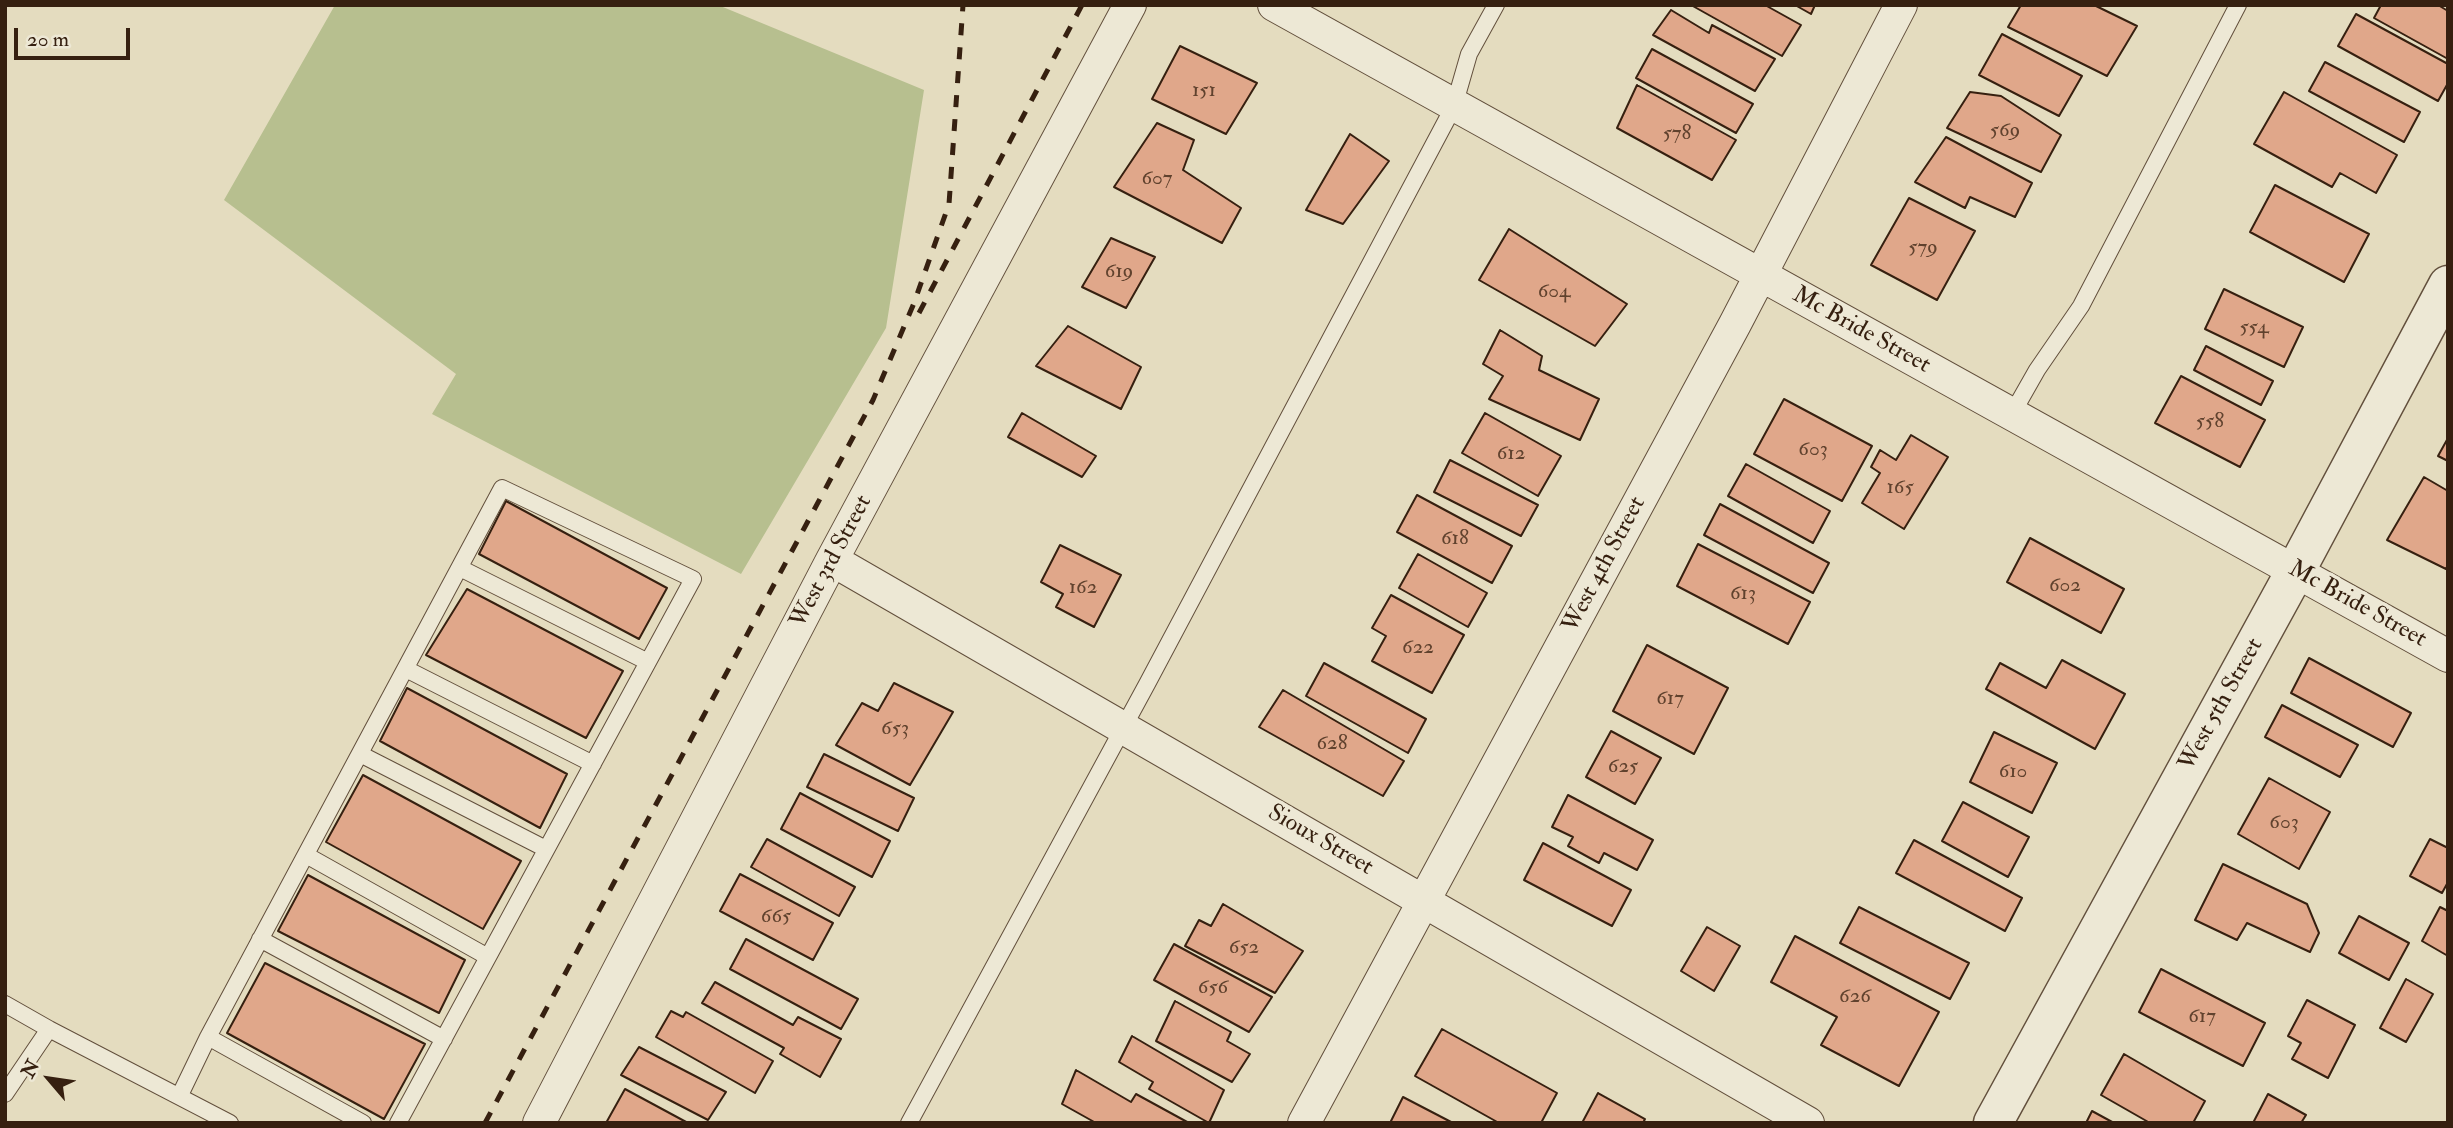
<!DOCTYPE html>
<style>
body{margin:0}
#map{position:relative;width:2453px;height:1128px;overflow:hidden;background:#e4dcbf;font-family:"IM FELL Double Pica",serif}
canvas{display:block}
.frame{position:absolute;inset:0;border:7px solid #362010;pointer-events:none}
.north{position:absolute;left:14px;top:1044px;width:70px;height:70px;-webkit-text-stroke:5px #ede8d5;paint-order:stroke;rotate:299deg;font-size:19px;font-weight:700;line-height:28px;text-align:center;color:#362010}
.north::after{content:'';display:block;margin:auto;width:24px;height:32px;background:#362010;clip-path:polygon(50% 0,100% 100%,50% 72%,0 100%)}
.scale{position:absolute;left:14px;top:28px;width:116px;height:32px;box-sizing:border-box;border:4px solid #362010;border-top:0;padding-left:9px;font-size:21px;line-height:24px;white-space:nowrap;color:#362010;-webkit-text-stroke:5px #ede8d5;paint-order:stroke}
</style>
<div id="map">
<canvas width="2453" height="1128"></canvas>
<div class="frame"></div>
<div class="north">N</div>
<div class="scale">20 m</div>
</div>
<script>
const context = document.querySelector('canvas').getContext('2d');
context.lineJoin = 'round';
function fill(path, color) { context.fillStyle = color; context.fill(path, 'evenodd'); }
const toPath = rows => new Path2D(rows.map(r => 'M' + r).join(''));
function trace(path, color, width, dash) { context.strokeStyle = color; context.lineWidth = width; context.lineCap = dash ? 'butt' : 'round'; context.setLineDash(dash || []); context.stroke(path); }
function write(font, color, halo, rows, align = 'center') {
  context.font = font + ' "IM FELL Double Pica",serif'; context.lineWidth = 7; context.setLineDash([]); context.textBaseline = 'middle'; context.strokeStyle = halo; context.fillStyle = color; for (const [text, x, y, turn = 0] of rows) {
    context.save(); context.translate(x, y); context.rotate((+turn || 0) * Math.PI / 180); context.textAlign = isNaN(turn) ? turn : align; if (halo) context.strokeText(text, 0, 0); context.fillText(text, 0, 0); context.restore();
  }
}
fill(toPath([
 [335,5,718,5,924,90,886,328,741,574,432,414,456,374,224,200]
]), '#b7bf8f');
const building = toPath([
 [1691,5,1765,5,1801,25,1782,56,1691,5],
 [1795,5,1815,5,1811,14,1795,5],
 [2021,5,2094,5,2137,26,2107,76,2008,27,2021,5],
 [2381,5,2438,5,2448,11,2448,59,2374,18,2381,5],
 [1671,10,1709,33,1712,25,1775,59,1755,91,1653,35,1671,10],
 [2356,14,2448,64,2448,83,2438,101,2338,46,2356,14],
 [2002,34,2082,76,2059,116,1979,75,2002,34],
 [1180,46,1257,83,1226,134,1152,99,1180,46],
 [1652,49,1753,104,1736,133,1636,78,1652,49],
 [2325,62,2420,112,2404,142,2309,91,2325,62],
 [1637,85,1736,140,1712,180,1617,128,1637,85],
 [1970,92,2001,96,2061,135,2041,172,1947,128,1970,92],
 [2284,92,2397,155,2376,193,2340,173,2332,187,2254,144,2284,92],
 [1157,123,1194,140,1183,170,1241,208,1222,243,1114,187,1157,123],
 [1350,134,1389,161,1343,224,1306,210,1350,134],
 [1946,137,2032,183,2015,217,1970,197,1965,208,1915,182,1946,137],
 [2275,185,2369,234,2344,282,2250,232,2275,185],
 [1909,198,1975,231,1937,300,1871,265,1909,198],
 [1509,229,1627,304,1595,346,1479,280,1509,229],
 [1111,238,1155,257,1126,308,1082,287,1111,238],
 [2224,289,2303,327,2284,367,2205,329,2224,289],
 [1068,326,1141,367,1121,409,1036,366,1068,326],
 [1500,330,1542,356,1539,370,1599,399,1580,440,1489,399,1503,376,1483,364,1500,330],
 [2206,346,2273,381,2261,405,2194,370,2206,346],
 [2181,376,2265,420,2240,467,2155,423,2181,376],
 [1784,399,1872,446,1842,501,1754,454,1784,399],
 [1022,413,1096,456,1082,477,1008,437,1022,413],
 [1485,413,1561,456,1538,496,1462,453,1485,413],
 [1911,435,1948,457,1904,529,1862,503,1880,473,1871,467,1880,450,1896,460,1911,435],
 [2448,438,2448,461,2438,456,2448,438],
 [1450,460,1538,505,1521,536,1434,492,1450,460],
 [1746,464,1830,511,1813,543,1728,496,1746,464],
 [2424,477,2448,491,2448,565,2446,569,2387,540,2424,477],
 [1417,495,1512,546,1492,583,1397,532,1417,495],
 [506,501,667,588,639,639,479,554,506,501],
 [1720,504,1829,563,1813,593,1704,535,1720,504],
 [2030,538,2124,589,2101,633,2007,582,2030,538],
 [1698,544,1810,602,1788,644,1677,586,1698,544],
 [1060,545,1121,575,1094,627,1056,607,1063,594,1041,582,1060,545],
 [1418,554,1487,593,1468,627,1399,588,1418,554],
 [467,589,623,671,586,738,426,655,467,589],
 [1391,595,1464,635,1432,693,1372,661,1386,636,1372,628,1391,595],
 [1647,645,1728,688,1694,754,1613,711,1647,645],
 [2309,658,2411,713,2393,747,2291,693,2309,658],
 [2062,660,2125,694,2095,749,1986,689,2000,663,2046,688,2062,660],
 [1324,663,1426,719,1408,753,1306,696,1324,663],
 [894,683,953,712,910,785,836,745,862,703,878,711,894,683],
 [407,688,567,774,540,828,380,741,407,688],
 [1283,690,1404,761,1383,796,1259,727,1283,690],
 [2282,705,2358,745,2340,777,2265,737,2282,705],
 [1611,731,1661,758,1635,804,1586,777,1611,731],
 [1994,732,2057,763,2032,813,1970,782,1994,732],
 [824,754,914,798,898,831,807,787,824,754],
 [363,775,521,861,483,929,326,842,363,775],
 [2269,778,2330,812,2299,869,2238,834,2269,778],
 [800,793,890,841,872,877,781,829,800,793],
 [1568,795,1653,840,1637,870,1604,853,1599,863,1568,846,1573,837,1552,827,1568,795],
 [1963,802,2029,837,2008,877,1942,841,1963,802],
 [767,839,855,887,839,916,751,867,767,839],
 [2430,839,2448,848,2448,882,2442,893,2410,876,2430,839],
 [1914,840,2022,898,2005,931,1896,873,1914,840],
 [1543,843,1631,890,1612,926,1524,880,1543,843],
 [2223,864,2307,904,2319,933,2310,952,2247,923,2237,940,2195,920,2223,864],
 [740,874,833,923,813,960,720,911,740,874],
 [308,875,465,960,439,1013,278,931,308,875],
 [1223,904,1303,951,1275,993,1185,946,1199,920,1211,926,1223,904],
 [1859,907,1969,963,1950,999,1840,943,1859,907],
 [2440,907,2448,911,2448,956,2422,941,2440,907],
 [2359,916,2409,943,2389,980,2339,953,2359,916],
 [1707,927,1740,946,1714,991,1681,971,1707,927],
 [1795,936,1939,1012,1899,1086,1821,1045,1837,1017,1771,982,1795,936],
 [746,939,858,999,841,1029,730,969,746,939],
 [1174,944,1272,997,1249,1032,1154,980,1174,944],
 [265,963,425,1044,384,1119,227,1033,265,963],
 [2161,969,2265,1023,2243,1066,2139,1012,2161,969],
 [2406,979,2433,994,2406,1042,2380,1028,2406,979],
 [715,982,793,1025,798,1017,841,1039,820,1077,780,1054,784,1048,702,1003,715,982],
 [2307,1000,2355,1025,2328,1078,2292,1059,2301,1043,2288,1036,2307,1000],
 [1175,1001,1231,1032,1227,1041,1250,1054,1232,1082,1156,1041,1175,1001],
 [671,1011,683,1017,686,1012,773,1061,755,1093,656,1037,671,1011],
 [1442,1029,1557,1093,1541,1123,1499,1123,1415,1076,1442,1029],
 [1132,1036,1224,1090,1209,1123,1149,1089,1153,1082,1119,1062,1132,1036],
 [639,1047,726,1092,708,1120,621,1075,639,1047],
 [2124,1054,2205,1101,2193,1123,2150,1123,2101,1095,2124,1054],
 [1076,1070,1131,1102,1136,1094,1189,1123,1096,1123,1062,1104,1076,1070],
 [625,1089,688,1123,606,1123,625,1089],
 [1598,1093,1645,1119,1643,1123,1582,1123,1598,1093],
 [2268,1094,2306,1115,2301,1123,2253,1123,2268,1094],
 [1403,1097,1453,1123,1390,1123,1403,1097],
 [2092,1111,2114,1123,2086,1123,2092,1111]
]);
fill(building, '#e0a78a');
trace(building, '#362010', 2);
const service = toPath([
 [2012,414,2037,370,2081,306,2238,5],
 [460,568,648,662],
 [406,669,593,764],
 [360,754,546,849],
 [306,855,488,957],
 [260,939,444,1039],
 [5,1004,49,1029],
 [208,1037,363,1123],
 [5,1094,49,1029,230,1123],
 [180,1095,208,1037,502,488,693,579,398,1123],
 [909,1123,1147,684,1454,106,1469,54,1496,5]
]);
const minor = toPath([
 [1274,5,2448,656],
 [832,560,1808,1123],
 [539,1123,832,560,1130,5],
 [1304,1123,1735,324,1901,5]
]);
const tertiary = toPath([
 [1993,1123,2296,570,2448,285]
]);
trace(service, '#624f3c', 18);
trace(minor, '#624f3c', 34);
trace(tertiary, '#624f3c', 41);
trace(service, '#ede8d5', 16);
trace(minor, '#ede8d5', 32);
trace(tertiary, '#ede8d5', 38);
trace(toPath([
 [919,313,1082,5],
 [485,1123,873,400,914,303,949,204,963,5]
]), '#362010', 5, [12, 12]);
write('21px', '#60422e', null, [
 ["151",1204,91],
 ["569",2005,131],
 ["578",1677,134],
 ["607",1157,179],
 ["579",1923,248],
 ["619",1119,272],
 ["604",1554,292],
 ["554",2254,328],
 ["558",2210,422],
 ["603",1813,450],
 ["612",1511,454],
 ["165",1900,488],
 ["618",1455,539],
 ["602",2065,586],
 ["162",1083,588],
 ["613",1743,594],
 ["622",1418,648],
 ["617",1670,699],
 ["653",895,729],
 ["628",1332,744],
 ["625",1623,767],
 ["610",2013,772],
 ["603",2284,823],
 ["665",776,917],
 ["652",1244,948],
 ["656",1213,988],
 ["626",1855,997],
 ["617",2202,1017]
]);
write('24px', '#362010', '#ede8d5', [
 ["Mc Bride Street",1861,331,29],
 ["West 3rd Street",832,562,-62],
 ["West 4th Street",1605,565,-62],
 ["Mc Bride Street",2357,605,29],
 ["West 5th Street",2222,705,-61],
 ["Sioux Street",1320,841,30]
]);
</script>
